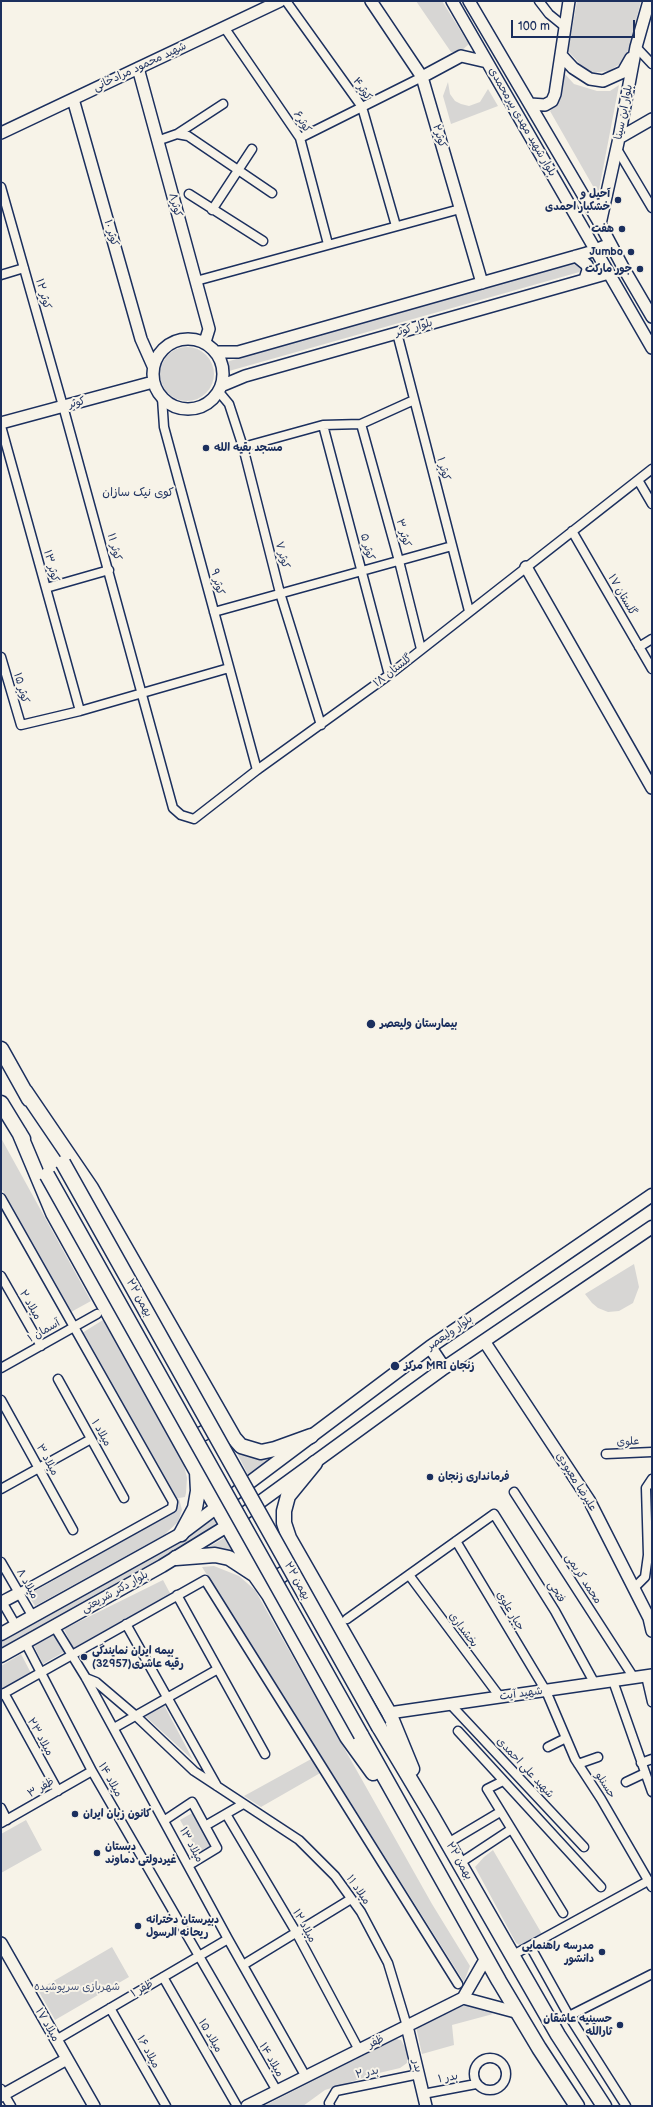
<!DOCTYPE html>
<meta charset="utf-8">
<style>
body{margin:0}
#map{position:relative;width:653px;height:2107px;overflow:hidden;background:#f7f3e8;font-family:"Balsamiq Sans",sans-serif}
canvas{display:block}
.frame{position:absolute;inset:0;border:2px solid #1b2f5e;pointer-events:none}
.scale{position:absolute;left:511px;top:20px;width:124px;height:18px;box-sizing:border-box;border:2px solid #1b2f5e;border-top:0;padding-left:5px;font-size:12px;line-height:14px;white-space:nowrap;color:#1b2f5e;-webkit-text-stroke:3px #f7f3e8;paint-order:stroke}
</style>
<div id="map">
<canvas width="653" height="2107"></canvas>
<div class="frame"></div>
<div class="scale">100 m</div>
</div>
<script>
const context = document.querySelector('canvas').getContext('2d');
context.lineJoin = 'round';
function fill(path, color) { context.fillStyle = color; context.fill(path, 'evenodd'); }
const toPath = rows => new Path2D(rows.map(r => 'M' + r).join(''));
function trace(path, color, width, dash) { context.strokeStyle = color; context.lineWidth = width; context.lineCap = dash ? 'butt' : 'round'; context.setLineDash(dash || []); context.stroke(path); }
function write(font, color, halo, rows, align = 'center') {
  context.font = font + ' "Balsamiq Sans","Playpen Sans Arabic",sans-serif'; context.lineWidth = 4; context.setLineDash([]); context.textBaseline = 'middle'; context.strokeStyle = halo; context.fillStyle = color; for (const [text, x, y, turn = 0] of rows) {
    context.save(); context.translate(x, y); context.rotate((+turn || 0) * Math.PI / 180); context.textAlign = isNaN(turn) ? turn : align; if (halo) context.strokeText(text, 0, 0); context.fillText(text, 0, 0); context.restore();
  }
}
fill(toPath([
 [416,1,442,1,469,44,460,52,451,52],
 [577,1,641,1,626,60,609,71,591,73,580,64,568,51],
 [564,73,574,84,597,91,610,91,619,85,598,195,550,111,556,104,560,98],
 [448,82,450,94,455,101,461,104,469,106,480,102,488,89,498,106,451,124,443,96],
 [577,261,581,265,583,271,229,371,226,362],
 '160 374a27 27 0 1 1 54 0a27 27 0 1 1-54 0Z',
 [1,1138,91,1301,71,1312,1,1188],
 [634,1264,639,1287,633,1303,619,1311,608,1312,598,1308,592,1303,585,1294],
 [103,1320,183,1461,187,1478,186,1493,185,1497,179,1498,182,1510,178,1522,164,1535,35,1606,28,1595,175,1511,179,1498,176,1498,82,1333],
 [222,1423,237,1444,280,1453,248,1475],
 [216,1517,220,1524,122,1582,1,1648,1,1641,117,1577],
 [229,1535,250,1569,202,1551],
 [214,1566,239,1576,255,1590,432,1904,470,1966,464,1982,202,1567],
 [163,1580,171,1595,73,1648,64,1629],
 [54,1635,64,1652,43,1664,34,1646],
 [21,1654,32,1675,1,1692,1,1666],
 [164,1705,193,1760,145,1716],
 [313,1758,322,1772,261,1807,244,1796],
 [194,1812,214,1847,200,1855,180,1820],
 [26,1820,42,1850,1,1873,1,1834],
 [493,1850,542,1934,521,1946,516,1943,475,1867,484,1857],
 [112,1947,129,1977,55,2020,38,1990],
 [465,2005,484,2009,493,2014,452,2025,454,2045,422,2054,416,2027],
 [396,2039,401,2040,407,2051,407,2063,400,2068,379,2073,325,2090,303,2106,264,2106]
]), '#d7d6d4');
const street = toPath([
 [286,1,362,107,396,226],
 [539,1,549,14,565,27],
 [224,27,300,138,328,244],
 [636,47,652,64],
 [177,134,223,104],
 [300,138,422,77],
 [157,141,177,134,188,136,272,193],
 [617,149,652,208],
 [1,187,63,406,173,808,181,815,194,819,257,770,389,675,652,469],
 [189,194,263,241],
 [212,210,252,149],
 [1,275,24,268],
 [196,281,460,209],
 [397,333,469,611],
 [219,392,229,404,243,447,280,593,321,725],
 [162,398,164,427,257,770],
 [361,424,399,561,421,649],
 [323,425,389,675],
 [1,426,80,711],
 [243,447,323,425,361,424,414,400],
 [638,480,652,504],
 [572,531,652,669],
 [46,588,109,570],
 [214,612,452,546],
 [639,647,652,639],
 [1,657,21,725,80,711,229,668],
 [1,1198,173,1502,172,1508,19,1593],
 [1,1276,41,1346],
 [1,1368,97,1314],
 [58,1379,124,1498],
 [1,1400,73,1530],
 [606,1454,652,1452],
 [1,1489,91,1439],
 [514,1492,634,1678],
 [456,1541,546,1691,575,1759,601,1799,652,1887],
 [1,1562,33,1617],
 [409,1575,500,1697],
 [634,1588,645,1577,648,1555,646,1488,652,1479],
 [177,1595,265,1754],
 [1,1600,16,1626],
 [347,1619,494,1514,555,1611,595,1684],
 [126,1624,217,1786],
 [54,1626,86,1678,228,1939,306,2077],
 [25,1642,92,1771,277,2091],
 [646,1676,652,1702],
 [86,1678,96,1682,136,1716,194,1771,299,1840,335,1876,361,1912,388,1963,407,2026],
 [613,1681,652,1792],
 [4,1693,58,1791],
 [1,1695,205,1580,458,1984],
 [451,1705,584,1847],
 [114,1728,218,1669],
 [458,1731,601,1887],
 [548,1747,566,1738],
 [641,1763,652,1759],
 [578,1764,598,1757],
 [503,1781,487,1789,563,1913],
 [626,1782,645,1773],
 [1,1808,7,1820],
 [226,1814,296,1932,359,2050],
 [165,1820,192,1802,217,1848,189,1865],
 [1,1823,92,1771],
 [205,1826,243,1804],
 [448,1843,500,1812],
 [460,1863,510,1830],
 [530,1946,569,2016,626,2106],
 [513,1955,648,1881],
 [243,1965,351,1899],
 [163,1977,237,2106],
 [110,2008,166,2106],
 [569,2016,652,1974],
 [56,2040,228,1939],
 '474 2074a16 16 0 1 1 32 0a16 16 0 1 1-32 0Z',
 [1,2089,11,2106],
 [423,2094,476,2084],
 [330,2106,329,2103,336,2091,419,2074]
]);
const secondary = toPath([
 [371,1,422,77,482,283],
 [452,1,652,348],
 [469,1,600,224,624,269,652,317],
 [561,55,573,68,590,79,603,81,623,72,631,58],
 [138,68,209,329,205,342],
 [422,77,461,56,487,62],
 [73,99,141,339,153,366],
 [530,104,545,105,552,101,555,94,569,1],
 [1,133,280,1],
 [619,138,652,119],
 [600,224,619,138,636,47,649,1],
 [576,256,587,265,588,270,585,279],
 '153 374a35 35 0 1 1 70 0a35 35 0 1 1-70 0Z',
 [216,352,238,352,587,253,610,244],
 [221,386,245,376,609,273],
 [1,423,153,382],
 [526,567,652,788],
 [484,1341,589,1500,649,1618,652,1631],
 [2,1602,19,1593],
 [389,1713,652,1675],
 [1,1943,94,2106],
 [463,1998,519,2013],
 [407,2026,426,2106],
 [1,2096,67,2059],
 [247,2106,463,1998,486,1958]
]);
const primary = toPath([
 [430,1347,444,1368],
 [1,1634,181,1534,430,1347,652,1195],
 [1,1656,162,1566,227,1526,444,1368,652,1227]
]);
const highway = toPath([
 [1,1049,29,1099],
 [25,1091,91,1188,234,1438,241,1446,261,1452,275,1449,311,1436],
 [1,1103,23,1139],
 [19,1132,53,1213,197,1472,198,1491,195,1508,181,1534],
 [182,1438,192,1438,204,1433,214,1424,217,1418],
 [315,1463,288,1496,284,1511,284,1523,289,1538,389,1713,412,1769],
 [199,1476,253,1571],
 [176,1558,215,1555,229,1558,255,1575,269,1595,347,1737,373,1773],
 [270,1592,276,1579,283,1574,291,1570,303,1570],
 [379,1727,431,1814,558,2035,604,2106],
 [361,1735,499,1981,539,2048,577,2106]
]);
trace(street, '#1b2f5e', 11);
trace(secondary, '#1b2f5e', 14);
trace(primary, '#1b2f5e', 15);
trace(highway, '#1b2f5e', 17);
trace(street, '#f7f3e8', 8);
trace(secondary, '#f7f3e8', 11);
trace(primary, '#f7f3e8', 12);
trace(highway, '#f7f3e8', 14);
const highwayBridge = toPath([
 [63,1163,379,1727],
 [47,1175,361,1735]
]);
trace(highwayBridge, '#1b2f5e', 17, []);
trace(highwayBridge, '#f7f3e8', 14);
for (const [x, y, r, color] of [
 [618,200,4,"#1b2f5e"],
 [622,229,4,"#1b2f5e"],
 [631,252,4,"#1b2f5e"],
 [640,269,4,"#1b2f5e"],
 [206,448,4,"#1b2f5e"],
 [371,1024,5,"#1b2f5e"],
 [395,1366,5,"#1b2f5e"],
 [430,1477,4,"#1b2f5e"],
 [84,1657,4,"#1b2f5e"],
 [75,1814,4,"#1b2f5e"],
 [97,1853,4,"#1b2f5e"],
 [138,1926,4,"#1b2f5e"],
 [602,1952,4,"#1b2f5e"],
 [620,2025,4,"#1b2f5e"]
]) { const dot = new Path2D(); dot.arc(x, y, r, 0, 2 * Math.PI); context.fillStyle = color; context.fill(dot); trace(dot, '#f7f3e8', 1.5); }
write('11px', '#1b2f5e', '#f7f3e8', [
 ["شهید محمود مرادخانی",140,67,-25],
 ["کوثر۴",362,89,56],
 ["بلوار ابن سینا",624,112,-79],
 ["کوثر۶",302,122,58],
 ["بلوار شهید مهدی پیرمحمدی",522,122,60],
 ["کوثر۲",439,136,74],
 ["کوثر۸",175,205,75],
 ["کوثر ۱۰",111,233,74],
 ["کوثر ۱۲",43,294,74],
 ["بلوار کوثر",414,328,-16],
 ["کوثر",77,403,-15],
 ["کوثر ۱",443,469,75],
 ["کوثر ۳",403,533,74],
 ["کوثر ۱۱",114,547,75],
 ["کوثر ۵",367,547,75],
 ["کوثر ۷",282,555,75],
 ["کوثر ۱۳",51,566,75],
 ["کوثر ۹",217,582,75],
 ["گلستان ۱۷",622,595,60],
 ["گلستان ۱۸",393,671,-38],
 ["۱۵ کوثر",21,688,74],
 ["۲۲ بهمن",139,1298,61],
 ["میلاد ۲",30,1305,60],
 ["آسمان ۱",44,1331,-30],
 ["بلوار ولیعصر",450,1333,-35],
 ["میلاد ۱",101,1433,61],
 ["علوی",628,1442,-3],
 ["میلاد ۳",47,1460,61],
 ["علیرضا معبودی",576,1482,58],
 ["محمد کریمی",583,1579,57],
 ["۲۲ بهمن",297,1581,61],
 ["میلاد ۸",27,1584,60],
 ["بلوار دکتر شریعتی",115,1592,-29],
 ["فتحی",556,1592,58],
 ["جبار علوی",510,1611,59],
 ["بخشداری",463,1630,53],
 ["شهید آیت",521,1694,-8],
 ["میلاد ۲۳",40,1737,61],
 ["شهید علی احمدی",525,1768,47],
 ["میلاد ۱۴",110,1780,61],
 ["حسنلو",605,1785,58],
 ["ظفر ۳",41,1788,-30],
 ["میلاد ۱۳",191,1845,62],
 ["۲۲ بهمن",459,1861,60],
 ["میلاد ۱۱",358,1890,55],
 ["میلاد ۱۲",304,1926,61],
 ["ظفر ۱",142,1989,-30],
 ["میلاد ۱۷",47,2025,60],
 ["میلاد ۱۵",210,2036,60],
 ["ظفر",376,2042,-26],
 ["میلاد ۱۶",148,2052,61],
 ["میلاد ۱۴",271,2060,60],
 ["بدر",417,2066,77],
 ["بدر ۲",367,2073,-12],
 ["بدر ۱",448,2078,-11]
]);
write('bold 11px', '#1b2f5e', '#f7f3e8', [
 ["آحیل و",610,194,"right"],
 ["خشکبار احمدی",610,207,"right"],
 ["هفت",614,229,"right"],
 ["Jumbo",623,252,"right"],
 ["جور مارکت",632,269,"right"],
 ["مسجد بقیه الله",214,448],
 ["بیمارستان ولیعصر",380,1024],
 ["مرکز MRI زنجان",404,1366],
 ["فرمانداری زنجان",438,1477],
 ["بیمه ایران نمایندگی",92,1651],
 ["رقیه عاشری(32957)",92,1664],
 ["کانون زبان ایران",83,1814],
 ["دبستان",105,1847],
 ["غیردولتی دماوند",105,1860],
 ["دبیرستان دخترانه",146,1920],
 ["ریحانه الرسول",146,1933],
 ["مدرسه راهنمایی",594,1946,"right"],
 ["دانشور",594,1959,"right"],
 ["حسینیه عاشقان",612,2019,"right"],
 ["ثارالله",612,2032,"right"]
], 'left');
write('11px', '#415076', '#f7f3e8', [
 ["شهربازی سرپوشیده",77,1987]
]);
write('12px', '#1b2f5e', '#f7f3e8', [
 ["کوی نیک سازان",138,493]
]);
</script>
